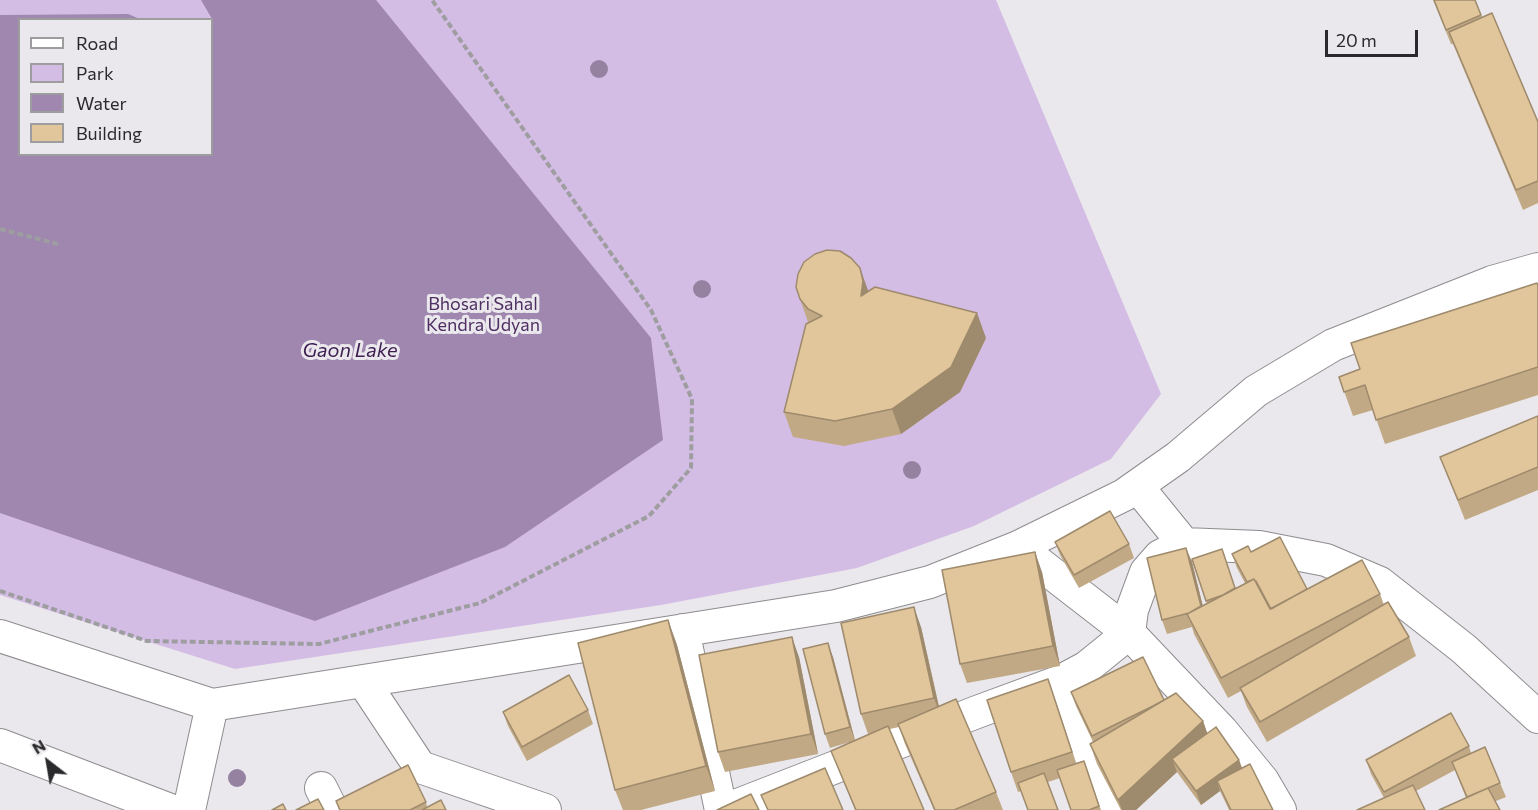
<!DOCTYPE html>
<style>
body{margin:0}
#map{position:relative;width:1538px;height:810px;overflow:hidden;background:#eae8ec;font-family:Commissioner,sans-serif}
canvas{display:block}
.legend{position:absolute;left:18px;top:18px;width:195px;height:138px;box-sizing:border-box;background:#eae8ec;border:2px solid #9d9c9f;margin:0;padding:8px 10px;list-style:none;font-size:18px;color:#2a292b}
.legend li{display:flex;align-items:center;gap:12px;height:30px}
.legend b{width:30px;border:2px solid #9d9c9f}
.north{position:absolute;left:18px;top:732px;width:60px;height:60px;-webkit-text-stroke:4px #eae8ec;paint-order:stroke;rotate:329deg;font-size:16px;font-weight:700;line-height:24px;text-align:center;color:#2a292b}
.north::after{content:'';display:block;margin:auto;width:21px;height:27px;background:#2a292b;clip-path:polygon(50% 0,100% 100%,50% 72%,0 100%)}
.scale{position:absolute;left:1325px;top:30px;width:93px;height:27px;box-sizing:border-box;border:3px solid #2a292b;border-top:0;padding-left:8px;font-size:18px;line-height:21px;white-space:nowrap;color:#2a292b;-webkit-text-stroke:4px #eae8ec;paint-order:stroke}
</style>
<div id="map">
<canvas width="1538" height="810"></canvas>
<ul class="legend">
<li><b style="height:8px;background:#fff"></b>Road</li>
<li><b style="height:16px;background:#d4bde5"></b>Park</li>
<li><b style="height:16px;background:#9f87af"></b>Water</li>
<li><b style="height:16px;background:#e1c59b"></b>Building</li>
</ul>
<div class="north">N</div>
<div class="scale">20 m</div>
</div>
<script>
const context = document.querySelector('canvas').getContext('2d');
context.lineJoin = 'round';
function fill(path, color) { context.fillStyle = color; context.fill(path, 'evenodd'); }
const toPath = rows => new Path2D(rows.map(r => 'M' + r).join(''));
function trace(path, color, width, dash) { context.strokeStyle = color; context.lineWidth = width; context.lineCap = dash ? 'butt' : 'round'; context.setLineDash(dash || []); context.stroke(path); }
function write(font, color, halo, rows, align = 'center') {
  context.font = font + ' Commissioner,sans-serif'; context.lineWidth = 6; context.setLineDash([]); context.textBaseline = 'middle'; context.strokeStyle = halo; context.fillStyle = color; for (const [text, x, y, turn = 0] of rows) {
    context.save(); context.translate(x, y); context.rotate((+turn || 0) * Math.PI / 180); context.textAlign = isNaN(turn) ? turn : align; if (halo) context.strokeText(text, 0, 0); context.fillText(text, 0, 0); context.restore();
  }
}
fill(toPath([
 [0,0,996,0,1161,394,1111,459,974,526,857,568,661,605,235,669,0,595],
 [20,20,212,20,212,154,20,154]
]), '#d4bde5');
fill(toPath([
 [201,0,376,0,651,338,663,440,505,547,315,621,0,513,0,15,128,14,140,19,20,20,20,154,212,154,212,19]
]), '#9f87af');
const minor = toPath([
 [1137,486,1184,544],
 [1018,547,1129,633,1222,731,1263,781,1280,810],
 [683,630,721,810],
 [0,636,212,705,836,606,930,582,1018,547,1124,495,1178,457,1256,391,1333,345,1492,282,1538,269],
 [363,681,420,767,545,810],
 [1061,681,1110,810],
 [0,745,170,810],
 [321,788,332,810],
 [189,810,212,705],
 [725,810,977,712,1061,681,1087,667,1129,633,1132,610,1146,572,1160,556,1184,544,1259,547,1326,560,1380,583,1464,649,1538,717]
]);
trace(minor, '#8e8c8f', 34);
trace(toPath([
 [0,229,58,244],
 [0,591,147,641,319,644,480,603,649,516,691,468,692,399,651,310,432,0]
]), '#9e9da0', 4, [6, 3]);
trace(minor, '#fff', 32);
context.fillStyle = '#9582a1';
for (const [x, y] of [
 [599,69],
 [702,289],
 [912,470],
 [237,778]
]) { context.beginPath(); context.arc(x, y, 9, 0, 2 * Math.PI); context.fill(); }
fill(toPath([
 [1433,0,1475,0,1482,17,1538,122,1538,203,1523,210,1453,44,1451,44],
 [1538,285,1538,395,1385,444,1373,410,1353,416,1339,377,1360,369],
 [868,291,986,338,960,392,901,434,844,446,793,437,784,412,808,322,800,299],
 [1538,416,1538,490,1465,520,1440,457],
 [1055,542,1129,544,1134,558,1079,588,1060,555],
 [1251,552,1307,589,1380,594,1384,605,1409,637,1416,656,1267,742,1247,707,1241,691,1228,698,1194,634,1192,627,1167,634,1162,620,1192,562,1203,606,1207,604,1192,559,1236,588,1245,583,1237,568,1232,554],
 [1042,572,1060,666,967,683,960,664],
 [668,620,677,645,715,791,641,810,623,810,615,790],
 [921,627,939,706,996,792,1003,810,934,810,905,744,899,727,890,729,924,810,855,810,831,751,850,742,830,748,825,734,833,657,855,740,871,733,868,734,861,714],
 [799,657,818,754,725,772,718,752],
 [1048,679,1076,763,1084,761,1101,810,1071,810,1060,778,1018,792,1011,772],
 [1071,692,1164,700,1203,721,1207,733,1239,760,1242,768,1273,810,1229,810,1220,791,1201,805,1177,772,1136,810,1121,810,1097,764,1090,744,1093,742,1076,706],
 [588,710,593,724,527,761,508,726,503,712],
 [1469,746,1471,753,1500,783,1506,797,1496,801,1466,798,1455,770,1416,791,1384,798,1371,774,1366,760],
 [336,801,426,802,427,807,446,810,339,810]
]), '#c2a985');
fill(toPath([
 [860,268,869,293,861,296],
 [977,313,986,338,960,392,901,434,892,409],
 [1186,548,1192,562,1207,624,1202,610],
 [1035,552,1042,572,1060,666,1053,646],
 [914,607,921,627,941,717,934,698],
 [668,620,677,645,715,791,706,766],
 [792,637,799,657,818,754,811,734],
 [828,643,833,657,855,741,850,727],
 [1048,679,1055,699,1079,772,1072,752],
 [1203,721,1210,741,1172,759,1177,772,1136,810,1122,810,1118,800],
 [1239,760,1244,774,1217,781,1220,791,1201,805,1196,791]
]), '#9e8a6c');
const building = toPath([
 [1434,0,1475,0,1481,15,1446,30,1434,0],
 [1492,13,1538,122,1538,181,1516,190,1449,32,1492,13],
 [827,250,840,251,851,258,860,268,863,281,861,296,875,287,977,313,951,367,892,409,835,421,784,412,806,324,822,316,808,309,800,299,796,287,798,274,804,262,815,254,827,250],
 [1537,283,1538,286,1538,367,1376,420,1365,385,1344,392,1339,377,1360,369,1351,343,1537,283],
 [1538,416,1538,467,1458,500,1440,457,1538,416],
 [1110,511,1129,544,1074,575,1055,542,1110,511],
 [1280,537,1307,589,1271,609,1256,581,1255,581,1254,579,1247,582,1232,554,1248,546,1251,552,1280,537],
 [1186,548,1201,606,1189,613,1162,620,1147,558,1186,548],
 [1222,549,1235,588,1223,595,1206,601,1192,559,1222,549],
 [1035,552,1053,646,960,664,942,570,1035,552],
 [1362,560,1380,594,1221,678,1187,614,1254,579,1270,609,1362,560],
 [1388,602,1409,637,1260,722,1240,688,1388,602],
 [914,607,934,698,861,714,841,623,914,607],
 [668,620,706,766,615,790,578,643,668,620],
 [792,637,811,734,718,752,699,655,792,637],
 [828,643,850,727,825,734,803,649,828,643],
 [1143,657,1164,700,1153,706,1092,736,1071,692,1143,657],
 [569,675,588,710,522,747,503,712,569,675],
 [1048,679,1072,752,1011,772,987,700,1048,679],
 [1176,693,1203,721,1118,800,1090,744,1176,693],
 [956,699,996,792,954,810,935,810,898,724,956,699],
 [1451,713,1469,746,1384,792,1366,760,1451,713],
 [888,726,924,810,856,810,831,751,888,726],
 [1216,727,1239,760,1196,791,1172,759,1216,727],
 [1485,747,1500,783,1467,797,1452,762,1485,747],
 [1084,761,1099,806,1089,810,1071,810,1057,770,1084,761],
 [1250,764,1273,810,1231,810,1217,781,1250,764],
 [408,765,426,802,410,810,340,810,336,801,408,765],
 [825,768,843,810,768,810,761,795,825,768],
 [1044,773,1058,810,1028,810,1018,783,1044,773],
 [1413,785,1425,810,1357,810,1413,785],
 [1488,788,1500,810,1439,810,1488,788],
 [751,794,759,810,717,810,751,794],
 [318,799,324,810,296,810,318,799],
 [441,800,446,810,422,810,441,800],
 [283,804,286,810,272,810,283,804]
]);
fill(building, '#e1c59b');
trace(building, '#9e8a6c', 1.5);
write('18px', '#4f2f63', '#eae8ec', [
 ["Bhosari Sahal",483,304],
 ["Kendra Udyan",483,325]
]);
write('italic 20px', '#3e1d51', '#eae8ec', [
 ["Gaon Lake",350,350]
]);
</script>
